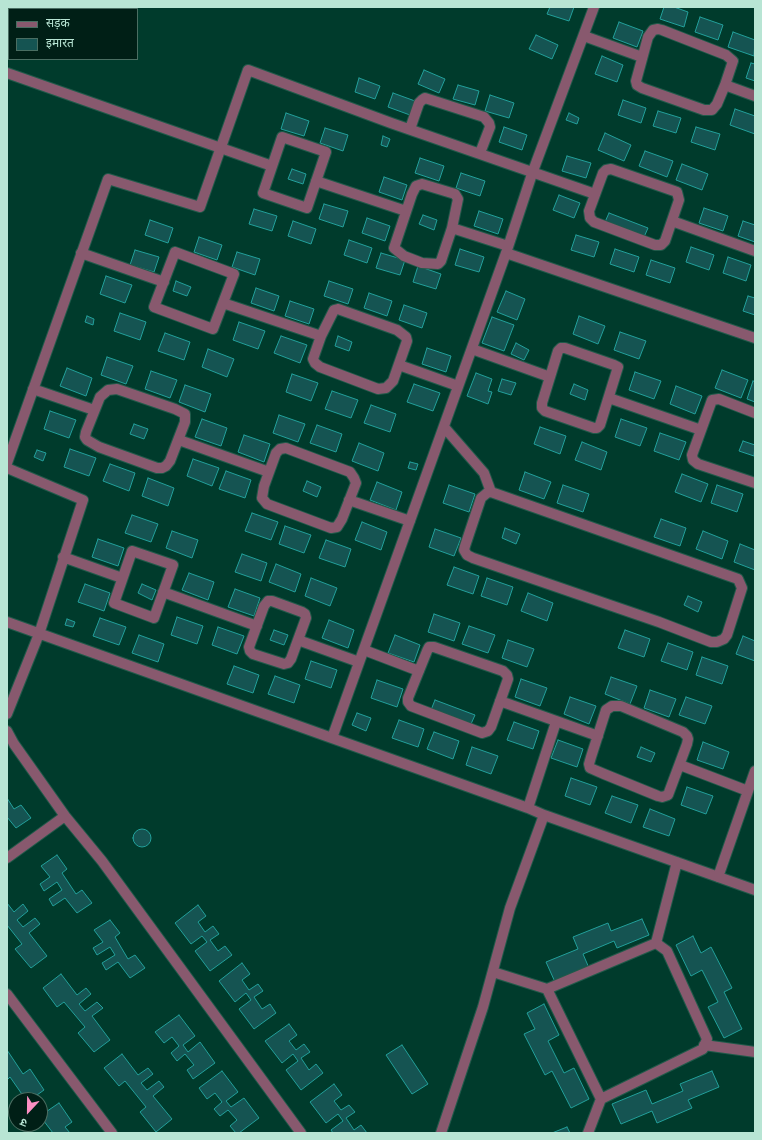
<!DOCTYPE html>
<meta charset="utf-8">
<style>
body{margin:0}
#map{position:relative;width:762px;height:1140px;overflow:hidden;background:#003b2c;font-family:"Fira Sans","Noto Sans Devanagari",sans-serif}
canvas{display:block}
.frame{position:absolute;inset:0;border:8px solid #b8e5d4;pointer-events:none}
.legend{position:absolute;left:8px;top:8px;width:130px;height:52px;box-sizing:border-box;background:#001f16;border:1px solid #4a6e62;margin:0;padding:5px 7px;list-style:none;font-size:12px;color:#b8e5d4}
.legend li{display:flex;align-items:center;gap:8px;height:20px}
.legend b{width:20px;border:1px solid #4a6e62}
.north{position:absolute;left:8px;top:1092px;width:40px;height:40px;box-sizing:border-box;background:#001f16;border:1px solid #4a6e62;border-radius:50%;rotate:202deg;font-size:11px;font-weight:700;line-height:16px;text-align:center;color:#b8e5d4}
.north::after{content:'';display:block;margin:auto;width:14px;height:18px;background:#fc8fc3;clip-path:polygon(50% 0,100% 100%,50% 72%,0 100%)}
</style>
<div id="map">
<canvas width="762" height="1140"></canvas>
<div class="frame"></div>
<ul class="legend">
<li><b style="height:5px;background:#88596e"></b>सड़क</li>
<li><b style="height:11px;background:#155452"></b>इमारत</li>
</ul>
<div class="north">उ</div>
</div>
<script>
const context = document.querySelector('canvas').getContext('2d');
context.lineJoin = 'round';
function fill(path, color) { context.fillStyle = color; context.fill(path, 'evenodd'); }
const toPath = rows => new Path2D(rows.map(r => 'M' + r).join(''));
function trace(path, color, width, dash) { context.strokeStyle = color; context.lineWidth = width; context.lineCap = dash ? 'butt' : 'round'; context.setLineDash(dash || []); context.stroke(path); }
const building = toPath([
 [550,7,574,7,569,21,547,14,550,7],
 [664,7,674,7,688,12,684,27,660,19,664,7],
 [700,17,723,25,718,40,695,32,700,17],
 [619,22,643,31,637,47,613,38,619,22],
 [733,32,755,40,754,56,728,47,733,32],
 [536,35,558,45,552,59,529,49,536,35],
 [602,56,623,65,617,82,595,74,602,56],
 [751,63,755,64,755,81,746,78,751,63],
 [424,70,445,79,439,93,418,84,424,70],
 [359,78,380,86,375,99,355,92,359,78],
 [458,85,479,91,475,105,453,99,458,85],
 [393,93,415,101,410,115,388,107,393,93],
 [490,95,514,103,509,118,485,111,490,95],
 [623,100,646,108,641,123,618,115,623,100],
 [735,109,755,116,755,134,730,125,735,109],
 [658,111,681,118,676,133,653,126,658,111],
 [286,113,309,121,304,136,281,129,286,113],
 [569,113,579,118,577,124,566,120,569,113],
 [504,127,527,135,522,150,499,142,504,127],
 [696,127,720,134,715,150,691,142,696,127],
 [325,128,348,135,343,151,320,143,325,128],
 [605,133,631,145,624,161,598,150,605,133],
 [383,136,390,139,387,147,381,145,383,136],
 [645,151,673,161,667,177,639,166,645,151],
 [567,156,591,163,586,178,562,171,567,156],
 [420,158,444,166,439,181,415,173,420,158],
 [682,164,708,174,702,190,676,180,682,164],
 [292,169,306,174,303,184,288,179,292,169],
 [461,173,485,181,480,196,456,188,461,173],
 [384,177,407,185,402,200,379,192,384,177],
 [559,195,580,203,574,218,553,210,559,195],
 [324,204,348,211,343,227,319,219,324,204],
 [704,208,728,216,723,231,699,223,704,208],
 [254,209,277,216,272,231,249,224,254,209],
 [479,211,503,219,498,234,474,226,479,211],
 [609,213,648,228,644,237,605,222,609,213],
 [423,215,437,220,434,230,419,224,423,215],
 [367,218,390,226,385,241,362,233,367,218],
 [150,220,173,228,168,243,145,235,150,220],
 [293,221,316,229,311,244,288,236,293,221],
 [743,221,755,225,755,242,738,236,743,221],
 [576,235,599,242,594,257,571,250,576,235],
 [199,237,222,245,217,260,194,252,199,237],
 [349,240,372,248,367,263,344,255,349,240],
 [691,247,714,255,709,270,686,262,691,247],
 [460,249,484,257,479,272,455,265,460,249],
 [615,249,639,257,634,272,610,264,615,249],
 [135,250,159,257,154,272,130,265,135,250],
 [237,252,260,259,255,275,232,267,237,252],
 [381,253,405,260,400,275,376,268,381,253],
 [728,257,751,265,746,281,723,273,728,257],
 [651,260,675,268,670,283,646,275,651,260],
 [418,266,441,274,436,289,413,282,418,266],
 [106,276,132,285,125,303,100,294,106,276],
 [176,281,191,287,187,296,173,291,176,281],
 [329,281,353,289,348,304,324,296,329,281],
 [256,288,279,296,274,311,251,303,256,288],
 [506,291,525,299,517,320,497,312,506,291],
 [369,293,392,301,387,316,364,308,369,293],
 [748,296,755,298,755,315,743,311,748,296],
 [290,301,314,309,309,324,285,316,290,301],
 [404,305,427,313,422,328,399,320,404,305],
 [120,313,146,322,140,340,114,331,120,313],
 [87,316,94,319,93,325,85,322,87,316],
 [579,316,605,326,598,344,573,334,579,316],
 [492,317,514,325,504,351,482,343,492,317],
 [239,322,265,331,258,349,233,340,239,322],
 [620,332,646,341,639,359,614,350,620,332],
 [165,333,190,342,184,360,158,351,165,333],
 [281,336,307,345,300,363,274,353,281,336],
 [338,336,352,342,349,351,335,346,338,336],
 [516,343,529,350,524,360,511,354,516,343],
 [427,348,451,356,446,372,422,364,427,348],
 [208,349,234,359,227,377,202,367,208,349],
 [107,357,133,366,126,384,101,375,107,357],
 [67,368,92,378,86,396,60,386,67,368],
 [722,370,748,380,741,398,715,388,722,370],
 [151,371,177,380,170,398,145,389,151,371],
 [635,372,661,381,654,399,629,390,635,372],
 [476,373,492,379,488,391,492,392,488,404,467,396,476,373],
 [292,374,318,383,311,401,286,392,292,374],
 [502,379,516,383,511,395,498,391,502,379],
 [753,381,755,382,755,402,747,399,753,381],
 [414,384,440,393,433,411,407,402,414,384],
 [574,384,588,390,585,400,570,394,574,384],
 [185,385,211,394,205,412,179,402,185,385],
 [676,386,702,396,695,414,670,404,676,386],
 [332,391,358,400,351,418,325,409,332,391],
 [371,405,396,414,390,432,364,423,371,405],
 [50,411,76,420,69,438,44,429,50,411],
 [279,415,305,424,298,442,273,433,279,415],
 [202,419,227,428,221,446,195,437,202,419],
 [621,419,647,428,640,446,615,437,621,419],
 [134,424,148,429,144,439,130,434,134,424],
 [317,425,342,434,336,452,310,443,317,425],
 [540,427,566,436,560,454,534,444,540,427],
 [660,433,686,442,679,460,654,451,660,433],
 [244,435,270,444,264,462,238,452,244,435],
 [743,441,755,445,754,456,739,451,743,441],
 [582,442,607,452,601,470,575,460,582,442],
 [359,443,384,453,378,471,352,461,359,443],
 [70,449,96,458,89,476,64,467,70,449],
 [37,450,46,453,43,461,34,457,37,450],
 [193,459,219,468,212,486,187,476,193,459],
 [410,462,418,464,416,470,408,468,410,462],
 [110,464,135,473,129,491,103,481,110,464],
 [226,471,251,480,245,498,219,489,226,471],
 [525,472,551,482,544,499,519,490,525,472],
 [682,474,708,484,701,502,675,492,682,474],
 [148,478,174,488,168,506,142,496,148,478],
 [307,481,321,487,317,497,303,491,307,481],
 [377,482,402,492,396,510,370,500,377,482],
 [449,485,475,494,469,512,443,503,449,485],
 [563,485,589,494,583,512,557,503,563,485],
 [717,485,743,494,737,512,711,503,717,485],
 [252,513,278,522,271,540,245,531,252,513],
 [132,515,158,524,151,542,125,533,132,515],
 [661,519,686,528,680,546,654,537,661,519],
 [362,522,387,532,381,550,355,540,362,522],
 [285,526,311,535,304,553,279,544,285,526],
 [505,528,520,534,516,544,502,538,505,528],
 [435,529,461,538,454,556,429,547,435,529],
 [172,531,198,540,192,558,166,548,172,531],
 [703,531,728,541,722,559,696,549,703,531],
 [98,539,124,548,118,566,92,557,98,539],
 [326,540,351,549,345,567,319,558,326,540],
 [740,544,755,550,755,570,734,562,740,544],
 [242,554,267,563,261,581,235,572,242,554],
 [276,564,301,574,295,592,269,582,276,564],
 [454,567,479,576,473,594,447,585,454,567],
 [189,573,214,582,208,600,182,590,189,573],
 [311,578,337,588,330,606,305,596,311,578],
 [487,578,513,587,507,605,481,596,487,578],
 [85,584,110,593,104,611,78,602,85,584],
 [142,584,156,590,152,600,138,593,142,584],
 [235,589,260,598,254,616,228,607,235,589],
 [528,593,553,603,547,621,521,611,528,593],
 [688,596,702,602,698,612,684,605,688,596],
 [434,614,460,623,454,641,428,632,434,614],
 [177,617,203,626,197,644,171,635,177,617],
 [100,618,126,627,119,645,93,636,100,618],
 [67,619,75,622,73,627,65,625,67,619],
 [329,620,354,630,348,648,322,638,329,620],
 [469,626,495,635,488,653,462,644,469,626],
 [218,627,244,636,237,654,212,645,218,627],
 [274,630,288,635,284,645,270,640,274,630],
 [625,630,650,639,644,657,618,648,625,630],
 [139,635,164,644,158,662,132,653,139,635],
 [395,635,420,645,414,662,388,653,395,635],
 [743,636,755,641,755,661,736,654,743,636],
 [508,640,534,649,527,667,502,658,508,640],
 [668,643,693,652,687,670,661,661,668,643],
 [702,657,728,666,722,684,696,675,702,657],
 [311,661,337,670,331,688,305,679,311,661],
 [234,666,259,675,253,693,227,684,234,666],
 [275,676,300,685,294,703,268,694,275,676],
 [611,677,637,686,630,704,605,694,611,677],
 [521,679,547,688,540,706,515,697,521,679],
 [377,680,403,689,397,707,371,698,377,680],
 [650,690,676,699,669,717,644,708,650,690],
 [570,697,596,706,589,724,564,714,570,697],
 [686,697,712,706,705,724,679,715,686,697],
 [435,700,475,715,471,724,431,710,435,700],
 [357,713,371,718,366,731,352,725,357,713],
 [399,720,424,729,418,747,392,738,399,720],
 [514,722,539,731,533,749,507,740,514,722],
 [434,732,459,741,453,759,427,749,434,732],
 [558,740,583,749,577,767,551,758,558,740],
 [703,742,729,752,723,769,697,760,703,742],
 [472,747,498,756,491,774,466,765,472,747],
 [641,747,655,753,651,762,637,757,641,747],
 [571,778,597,787,590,805,565,796,571,778],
 [687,787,713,796,706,814,681,805,687,787],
 [612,796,638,805,631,823,605,813,612,796],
 [7,798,14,809,21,805,31,818,16,828,7,817,7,798],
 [650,809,675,819,669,836,643,827,650,809],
 '133 838a9 9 0 1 1 18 0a9 9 0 1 1-18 0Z',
 [57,855,67,869,62,873,76,894,82,890,92,903,77,913,65,898,53,906,49,899,62,890,57,882,44,891,40,884,50,877,41,866,57,855],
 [7,903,14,912,23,904,28,911,17,920,23,927,35,918,40,924,29,933,47,956,31,968,15,949,22,944,7,925,7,903],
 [198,905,206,916,198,922,205,932,213,926,219,934,210,940,218,951,225,946,232,955,210,971,195,951,207,942,202,936,191,944,175,923,198,905],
 [642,919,649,935,617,948,614,941,583,954,589,968,555,982,546,962,578,949,573,937,608,923,611,931,642,919],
 [110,920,120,933,115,937,128,959,135,955,145,968,130,978,118,962,106,970,102,963,115,955,110,947,97,955,93,948,103,942,94,930,110,920],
 [693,936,701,953,711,947,732,988,724,992,742,1029,724,1038,708,1007,718,1002,702,970,691,976,676,945,693,936],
 [242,963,250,974,242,980,249,990,258,984,263,991,254,997,262,1009,270,1004,276,1013,254,1029,239,1009,251,1000,246,993,235,1002,219,981,242,963],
 [61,974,77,995,86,988,91,994,79,1004,85,1011,97,1002,103,1008,92,1016,110,1040,94,1052,78,1033,85,1027,64,1002,57,1007,43,988,61,974],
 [544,1004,559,1035,548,1041,564,1073,574,1068,589,1099,571,1108,552,1071,545,1075,524,1034,535,1029,527,1013,544,1004],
 [179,1015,195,1036,183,1045,188,1052,200,1042,215,1063,193,1079,187,1070,194,1065,185,1054,177,1061,171,1053,179,1046,172,1037,164,1043,155,1032,179,1015],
 [289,1024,297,1035,289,1041,296,1050,304,1044,310,1052,301,1058,309,1070,316,1064,323,1073,301,1090,286,1070,298,1061,293,1054,282,1063,265,1041,289,1024],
 [402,1045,428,1084,412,1094,386,1055,402,1045],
 [7,1050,23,1074,30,1069,44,1090,30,1100,26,1100,10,1077,7,1080,7,1050],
 [122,1054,138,1075,148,1068,153,1074,141,1083,147,1090,159,1081,164,1087,153,1096,172,1119,156,1132,140,1112,146,1107,125,1081,119,1086,104,1068,122,1054],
 [222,1071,238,1092,226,1101,231,1107,244,1098,259,1118,239,1133,236,1133,230,1126,237,1120,228,1110,220,1116,214,1109,222,1102,215,1093,207,1099,199,1088,222,1071],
 [712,1071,719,1087,688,1100,692,1108,657,1123,652,1111,621,1124,612,1104,646,1090,652,1104,683,1091,680,1084,712,1071],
 [334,1084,342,1095,334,1101,341,1110,349,1105,355,1112,346,1118,354,1130,361,1125,367,1133,333,1133,331,1130,343,1121,338,1114,326,1123,310,1102,334,1084],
 [59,1103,72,1122,65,1127,70,1133,53,1133,40,1116,59,1103],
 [567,1127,570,1133,552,1133,567,1127]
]);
fill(building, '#155452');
trace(building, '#22a09b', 1);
const minor = toPath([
 [658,29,662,30,726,55,733,61,725,85,717,104,712,110,704,110,642,88,637,85,636,81,648,37,653,30,658,29],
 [584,36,642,57],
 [7,73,272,166],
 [725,85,755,96],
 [410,129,419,103,422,100,425,98,484,117,489,123,490,127,480,153],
 [282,137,326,152,307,208,263,193,282,137],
 [611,169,677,192,679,200,665,241,661,245,655,245,594,222,590,218,589,211,603,173,606,170,611,169],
 [316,181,406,211],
 [422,184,455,194,458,199,452,228,441,261,438,264,422,263,404,256,394,248,412,194,416,186,422,184],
 [672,221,755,251],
 [452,228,508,246],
 [175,252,234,274,213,329,154,307,175,252],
 [81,253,164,282],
 [506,253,755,338],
 [223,303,321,336],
 [338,309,397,330,406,337,407,341,393,381,386,388,378,389,320,367,315,363,313,359,314,356,321,336,334,310,338,309],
 [561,348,565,348,614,365,618,367,600,425,597,428,594,428,545,411,542,408,542,403,558,351,561,348],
 [472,349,550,377],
 [399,365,458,386],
 [33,389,94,410],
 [117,389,175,409,185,414,185,422,170,461,166,466,162,468,157,468,99,447,87,440,85,437,86,432,100,397,108,390,117,389],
 [609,398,701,430],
 [755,413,719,399,712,400,692,455,693,460,698,464,755,483],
 [444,427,484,473,491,492],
 [179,440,269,472],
 [286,448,350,472,354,478,356,483,342,519,337,527,331,528,267,504,262,498,264,486,276,453,280,449,286,448],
 [7,463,108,179,200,207,248,70,391,123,595,194],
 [7,468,83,500,39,634,7,714],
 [491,492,738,579,742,588,727,635,724,639,717,642,711,642,659,622,473,558,467,555,464,550,465,546,481,498,487,493,491,492],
 [349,500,410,521],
 [132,551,173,565,154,618,114,603,132,551],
 [63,557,122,578],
 [163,592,257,626],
 [268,601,272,601,302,612,305,614,306,618,291,659,288,663,284,664,253,654,250,651,249,647,264,606,268,601],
 [7,622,528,808,544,815,755,890],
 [298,640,359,662],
 [429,647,434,647,503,671,507,675,508,679,491,727,488,731,482,733,411,706,408,702,408,698,427,651,429,647],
 [364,650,419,671],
 [500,701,598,736],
 [612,706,621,706,683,732,687,736,688,739,687,744,668,795,662,797,658,796,604,774,590,768,589,764,591,757,606,710,612,706],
 [7,731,14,744,65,816,102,861,301,1133],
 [332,738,506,253,533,171,594,7],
 [680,765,748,791],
 [528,808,556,722],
 [7,858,65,816],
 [718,877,755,771],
 [656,943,677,862],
 [493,972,547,989,601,1099,588,1133],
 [547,989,656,943,667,951,707,1039,703,1049,601,1099],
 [7,994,112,1133],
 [704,1045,755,1052],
 [441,1133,483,1007,510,908,544,815]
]);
trace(minor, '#215a4a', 12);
trace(minor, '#88596e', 10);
</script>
